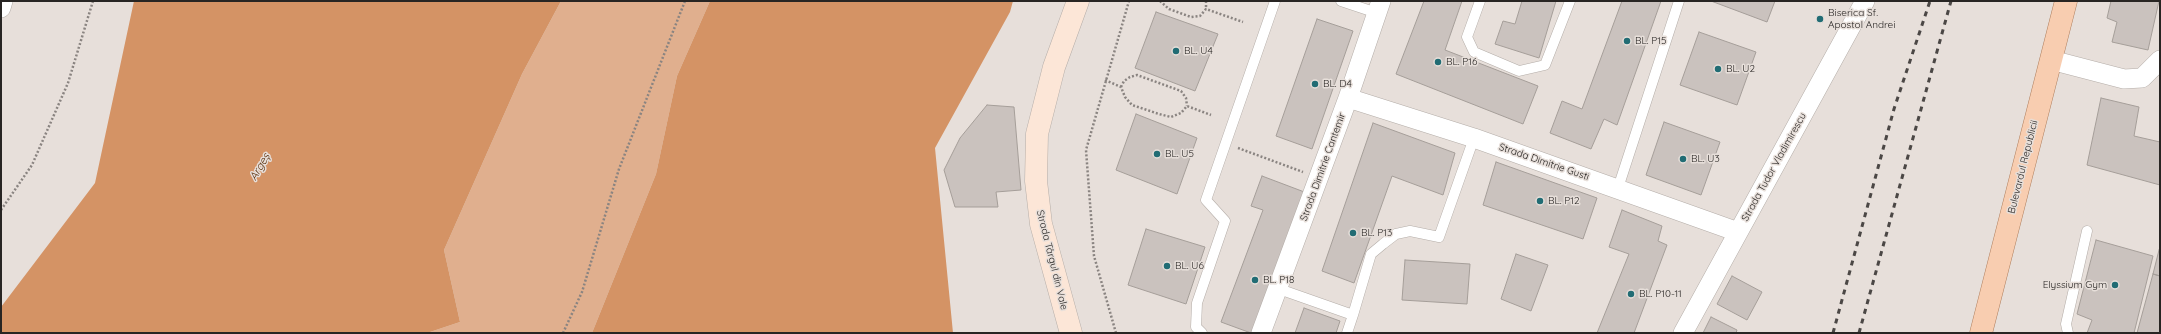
<!DOCTYPE html>
<meta charset="utf-8">
<style>
body{margin:0}
#map{position:relative;width:2161px;height:334px;overflow:hidden;background:#e7dfda;font-family:Quicksand,sans-serif}
canvas{display:block}
.frame{position:absolute;inset:0;border:2px solid #282523;pointer-events:none}
</style>
<div id="map">
<canvas width="2161" height="334"></canvas>
<div class="frame"></div>
</div>
<script>
const context = document.querySelector('canvas').getContext('2d');
context.lineJoin = 'round';
function fill(path, color) { context.fillStyle = color; context.fill(path, 'evenodd'); }
const toPath = rows => new Path2D(rows.map(r => 'M' + r).join(''));
function trace(path, color, width, dash) { context.strokeStyle = color; context.lineWidth = width; context.lineCap = dash ? 'butt' : 'round'; context.setLineDash(dash || []); context.stroke(path); }
function write(font, color, halo, rows, align = 'center') {
  context.font = font + ' Quicksand,sans-serif'; context.lineWidth = 3; context.setLineDash([]); context.textBaseline = 'middle'; context.strokeStyle = halo; context.fillStyle = color; for (const [text, x, y, turn = 0] of rows) {
    context.save(); context.translate(x, y); context.rotate((+turn || 0) * Math.PI / 180); context.textAlign = isNaN(turn) ? turn : align; if (halo) context.strokeText(text, 0, 0); context.fillText(text, 0, 0); context.restore();
  }
}
fill(toPath([
 [561,1,710,1,677,76,656,174,592,333,427,333,460,322,444,250,522,74]
]), '#e0af8e');
fill(toPath([
 [134,1,561,1,522,74,444,250,460,322,427,333,1,333,1,307,95,183],
 [710,1,1013,1,1010,12,935,148,953,333,592,333,656,174,677,76]
]), '#d49365');
const building = toPath([
 [1424,1,1462,1,1445,50,1538,86,1523,124,1396,74,1424,1],
 [1522,1,1556,1,1539,58,1495,44,1503,21,1515,24,1522,1],
 [1622,1,1661,1,1617,125,1604,119,1591,149,1550,133,1562,101,1582,109,1622,1],
 [1711,1,1775,1,1767,22,1711,1],
 [2111,1,2159,1,2148,50,2112,42,2117,22,2107,18,2111,1],
 [1156,12,1218,34,1195,91,1135,68,1156,12],
 [1317,19,1353,31,1312,149,1276,136,1317,19],
 [1699,32,1756,52,1737,105,1680,85,1699,32],
 [2101,98,2139,107,2134,136,2160,142,2160,185,2087,165,2101,98],
 [987,105,1014,107,1021,190,996,192,998,207,955,207,944,170,960,138,987,105],
 [1136,114,1197,138,1177,194,1116,170,1136,114],
 [1664,122,1720,142,1701,195,1646,175,1664,122],
 [1373,123,1455,153,1443,195,1392,176,1354,283,1322,271,1373,123],
 [1496,162,1597,198,1583,239,1483,205,1496,162],
 [1262,176,1307,193,1254,333,1251,333,1221,322,1263,210,1251,206,1262,176],
 [1622,210,1662,226,1658,241,1667,245,1634,333,1597,333,1629,254,1609,247,1622,210],
 [1146,229,1205,247,1186,304,1128,285,1146,229],
 [2096,240,2153,256,2134,333,2087,333,2092,320,2077,314,2096,240],
 [2159,250,2160,251,2160,276,2153,274,2159,250],
 [1516,254,1548,265,1531,311,1501,299,1516,254],
 [1405,260,1470,264,1467,304,1402,300,1405,260],
 [2153,274,2160,276,2160,333,2137,333,2153,274],
 [1732,276,1762,292,1747,320,1717,304,1732,276],
 [1304,308,1340,321,1336,333,1295,333,1304,308],
 [1711,317,1737,330,1736,333,1703,333,1711,317]
]);
fill(building, '#cac2be');
trace(building, '#a59e99', 1);
const lane = toPath([
 [1341,1,1377,13],
 [1480,1,1467,37,1474,52,1519,71,1545,65,1570,1],
 [1618,188,1679,1],
 [1279,289,1353,315,1347,333],
 [1353,315,1371,254,1383,244,1396,234,1410,231,1439,237,1474,138],
 [1202,333,1196,327,1197,303,1225,221,1206,200,1275,1],
 [2068,333,2066,324,2087,231]
]);
const street = toPath([
 [1,8,3,1],
 [2051,60,2124,79,2142,78,2160,60],
 [1348,98,1474,138,1738,232],
 [1261,333,1348,98,1381,1],
 [1683,333,1865,1]
]);
const secondary = toPath([
 [1071,333,1041,224,1036,181,1037,134,1054,67,1078,1]
]);
const primary = toPath([
 [1981,333,2066,1]
]);
trace(lane, '#b4ada8', 11);
trace(street, '#b4ada8', 20);
trace(secondary, '#b4ada8', 23);
trace(primary, '#ad7d5c', 23);
trace(toPath([
 [1160,1,1169,9,1191,17,1200,16,1206,9,1243,22],
 [1206,1,1206,9],
 [1105,80,1121,87,1125,97,1132,105,1159,114,1171,117,1181,113,1187,106,1211,115],
 [1121,87,1124,81,1130,77,1137,75,1181,91,1186,98,1187,106],
 [1238,148,1303,172],
 [1,210,32,165,68,83,93,1],
 [563,333,582,292,619,169,685,1],
 [1116,333,1094,256,1086,150,1129,1]
]), '#8a8481', 2.5, [2, 2]);
trace(lane, '#fff', 10);
trace(street, '#fff', 19);
trace(secondary, '#fce6d7', 22);
trace(primary, '#f8cdb0', 22);
trace(toPath([
 [1833,333,1894,109,1930,1],
 [1859,333,1951,1]
]), '#4b4745', 3, [5, 5]);
for (const [x, y, r, color] of [
 [1820,19,4,"#216c74"],
 [1627,41,4,"#216c74"],
 [1176,51,4,"#216c74"],
 [1438,62,4,"#216c74"],
 [1718,69,4,"#216c74"],
 [1315,84,4,"#216c74"],
 [1157,154,4,"#216c74"],
 [1683,159,4,"#216c74"],
 [1540,201,4,"#216c74"],
 [1353,233,4,"#216c74"],
 [1167,266,4,"#216c74"],
 [1255,280,4,"#216c74"],
 [2115,285,4,"#216c74"],
 [1631,294,4,"#216c74"]
]) { const dot = new Path2D(); dot.arc(x, y, r, 0, 2 * Math.PI); context.fillStyle = color; context.fill(dot); trace(dot, '#e7dfda', 1.5); }
write('10px', '#282523', '#e7dfda', [
 ["Biserica Sf.",1828,13],
 ["Apostol Andrei",1828,25],
 ["BL. P15",1635,41],
 ["BL. U4",1184,51],
 ["BL. P16",1446,62],
 ["BL. U2",1726,69],
 ["BL. D4",1323,84],
 ["BL. U5",1165,154],
 ["BL. U3",1691,159],
 ["BL. P12",1548,201],
 ["BL. P13",1361,233],
 ["BL. U6",1175,266],
 ["BL. P18",1263,280],
 ["Elyssium Gym",2107,285,"right"],
 ["BL. P10-11",1639,294]
], 'left');
write('10px', '#282523', '#e7dfda', [
 ["Strada Dimitrie Gusti",1544,162,19],
 ["Strada Dimitrie Cantemir",1323,167,-70],
 ["Strada Tudor Vladimirescu",1774,167,-61],
 ["Bulevardul Republicii",2023,167,-76],
 ["Strada Târgul din Vale",1052,260,76]
]);
write('italic 11px', '#592e0a', '#e7dfda', [
 ["Argeș",260,167,-60]
]);
</script>
